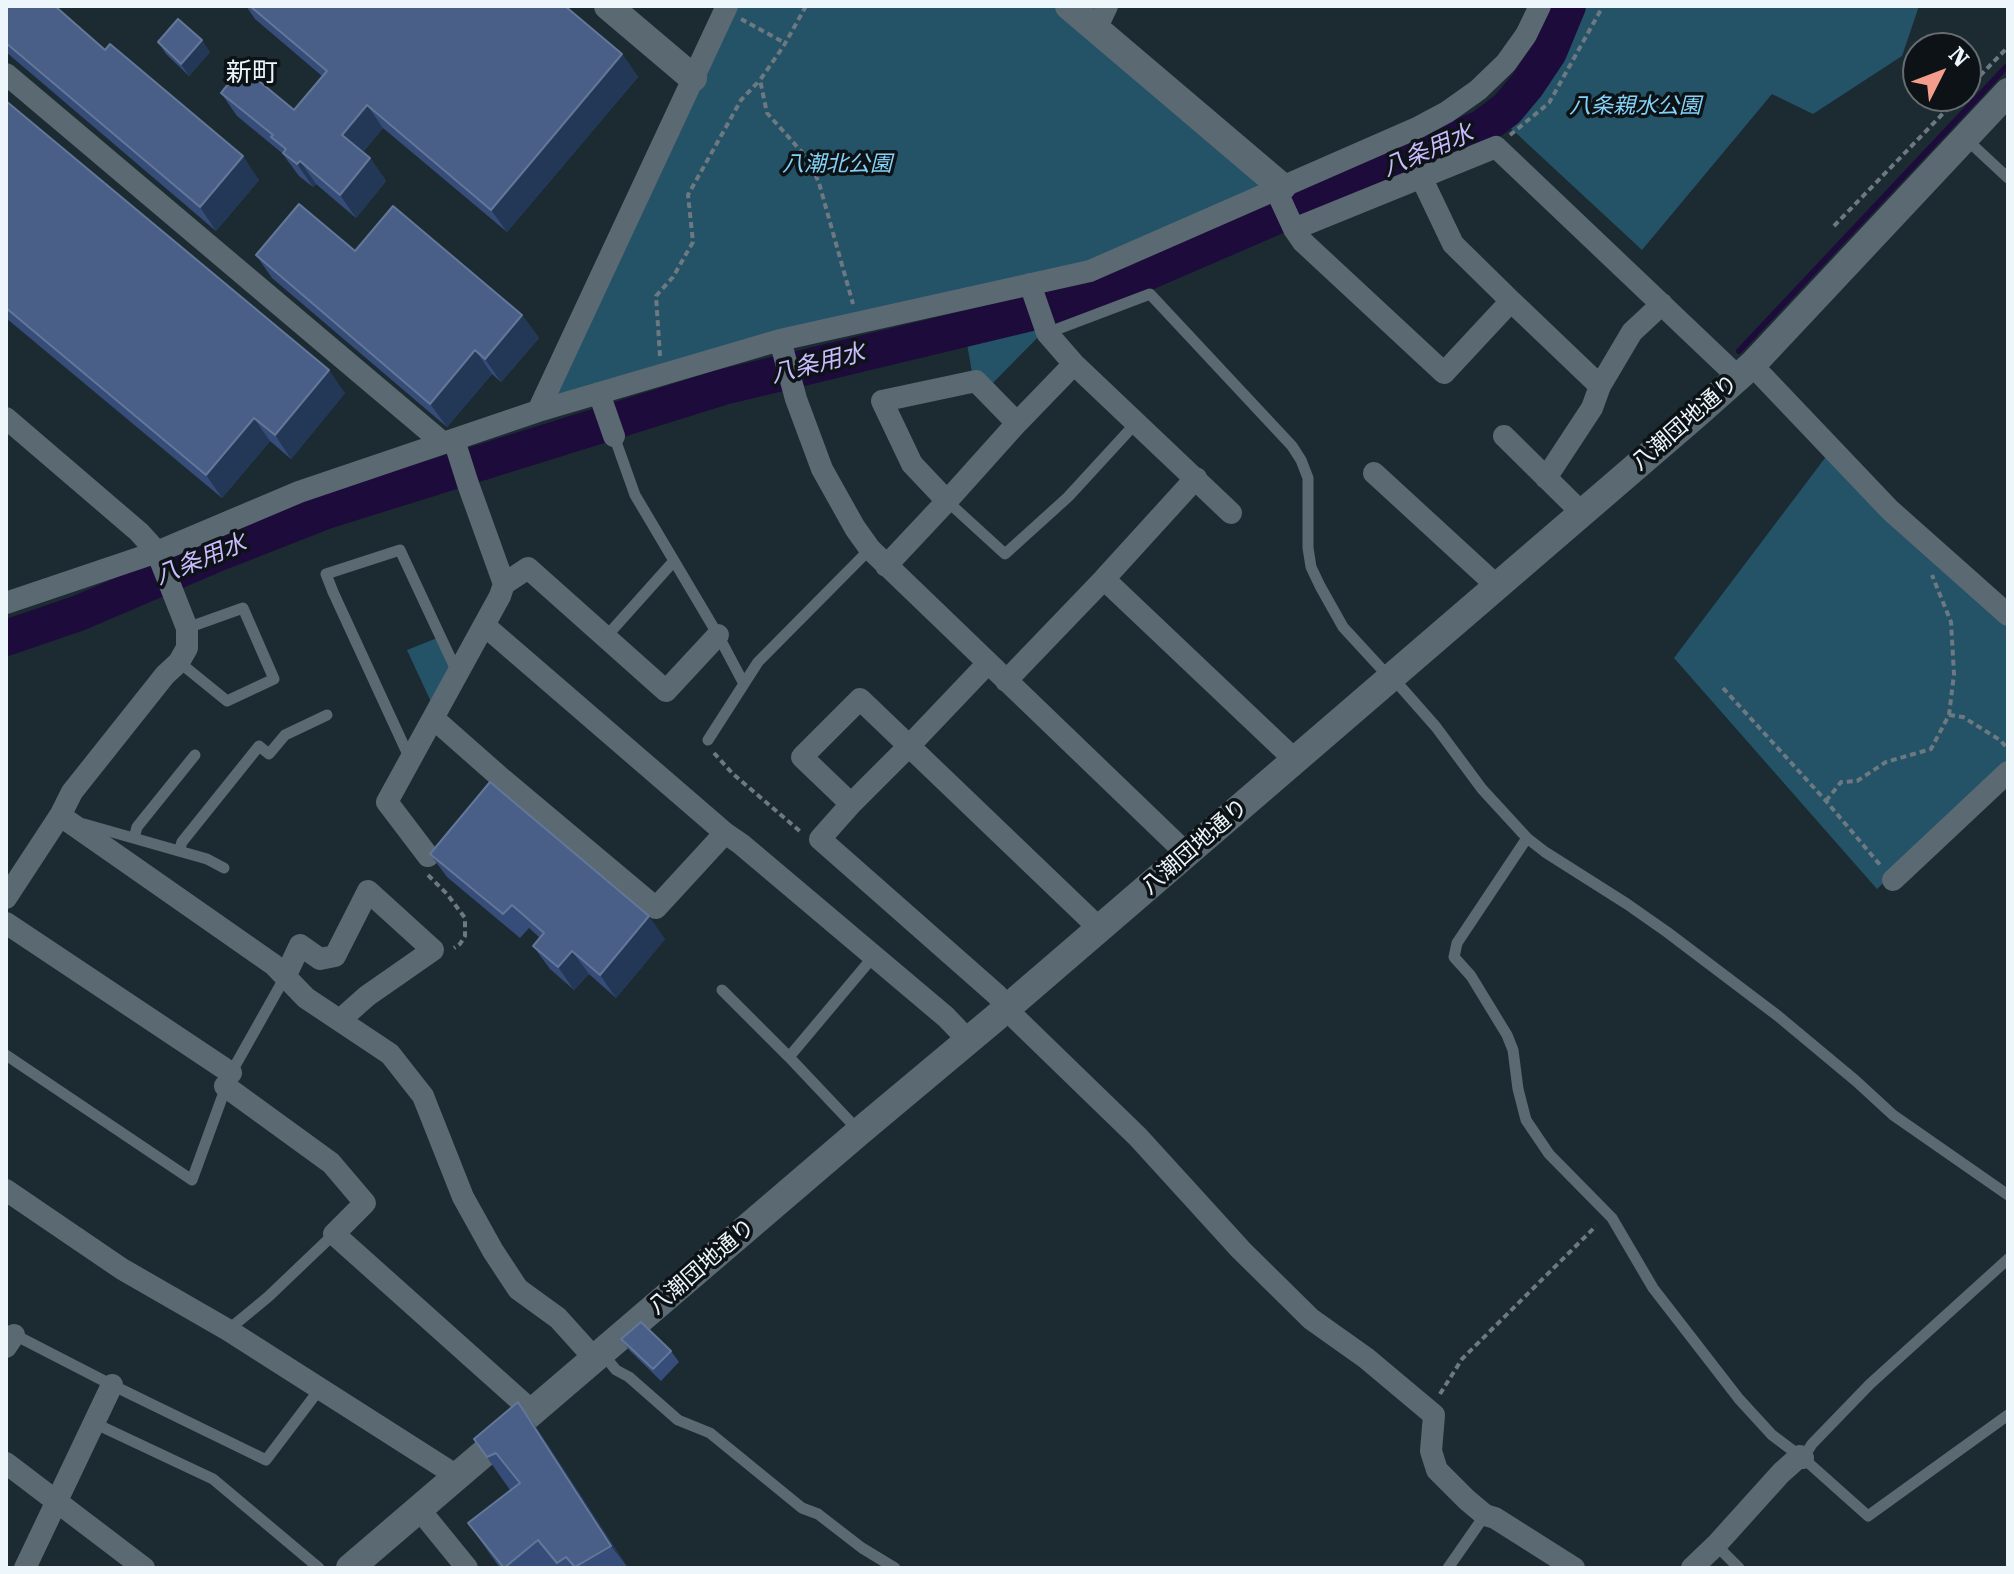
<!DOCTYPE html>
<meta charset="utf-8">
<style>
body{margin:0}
#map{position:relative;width:2014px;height:1574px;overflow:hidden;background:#1c2b32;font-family:"Roboto Serif",serif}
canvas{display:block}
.frame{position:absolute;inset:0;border:8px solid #edf6fb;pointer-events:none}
.north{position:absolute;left:1902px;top:32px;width:80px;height:80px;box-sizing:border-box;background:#0c1215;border:2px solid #666d71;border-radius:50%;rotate:48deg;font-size:22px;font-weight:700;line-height:32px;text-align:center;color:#edf6fb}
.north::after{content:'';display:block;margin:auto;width:28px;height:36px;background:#f49d8d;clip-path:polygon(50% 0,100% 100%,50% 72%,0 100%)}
</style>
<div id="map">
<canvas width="2014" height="1574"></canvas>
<div class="frame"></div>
<div class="north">N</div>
</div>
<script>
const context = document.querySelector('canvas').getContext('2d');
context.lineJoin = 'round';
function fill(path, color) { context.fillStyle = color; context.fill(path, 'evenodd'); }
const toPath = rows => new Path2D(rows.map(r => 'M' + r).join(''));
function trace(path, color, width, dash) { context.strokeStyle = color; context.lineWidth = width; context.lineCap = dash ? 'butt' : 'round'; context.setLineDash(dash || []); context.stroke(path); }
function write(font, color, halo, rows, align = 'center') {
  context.font = font + ' "Roboto Serif","Noto Sans JP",serif'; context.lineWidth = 7; context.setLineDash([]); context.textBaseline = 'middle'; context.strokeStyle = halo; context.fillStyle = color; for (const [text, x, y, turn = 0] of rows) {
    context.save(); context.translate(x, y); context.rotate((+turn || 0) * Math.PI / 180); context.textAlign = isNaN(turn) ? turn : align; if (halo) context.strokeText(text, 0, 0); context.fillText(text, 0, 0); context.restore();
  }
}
fill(toPath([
 [733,6,1059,6,1267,186,1085,264,552,402],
 [1574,6,1919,6,1902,56,1813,114,1772,94,1642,250,1503,121,1553,54],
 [1036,313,1043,332,982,394,974,384,965,332],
 [1828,454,2008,623,2008,765,1877,889,1674,658],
 [437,638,450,666,432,704,407,650]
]), '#245267');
trace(toPath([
 [1739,351,2008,65]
]), '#1d0c3b', 6);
trace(toPath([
 [6,638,79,613,219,553,326,511,723,387,1081,301,1483,127,1507,109,1527,85,1549,52,1568,6]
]), '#1d0c3b', 36);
trace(toPath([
 [806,6,783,47,760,80,767,113,809,160,819,183,853,304],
 [741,19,785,43],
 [1966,90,2008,47],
 [1510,135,1549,103,1603,6],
 [1834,226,1960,96],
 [660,356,656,296,673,277,693,242,688,195,741,100,760,80],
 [1723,688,1826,801,1881,866],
 [1949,715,1963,717,2000,740,2008,749],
 [714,753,733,774,802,833],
 [1826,801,1841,782,1857,781,1886,762,1931,749,1949,715,1954,674,1951,622,1932,575],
 [428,875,447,894,465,918,465,936,460,944,454,948],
 [1440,1394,1462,1359,1596,1226]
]), '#6d7980', 4, [6, 4]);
trace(toPath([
 [1965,138,2008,178],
 [1047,333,1150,294,1292,446,1301,460,1308,478,1308,548,1311,567,1320,586,1343,627,1389,677],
 [614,436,635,495,718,635,744,684],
 [947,501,1005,554,1068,497,1136,423],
 [605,638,673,562],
 [179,662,227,701,274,679,243,608,187,628],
 [1392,677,1436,727,1482,789,1527,838,1545,852,1627,904,1667,932,1778,1016,1856,1081,1893,1115,2008,1195],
 [708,740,758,662,870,549],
 [410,759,333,592,326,574,400,550,457,672],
 [84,824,207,859,224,868],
 [134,838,137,827,195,755],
 [1527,838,1457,943,1454,957,1471,976,1507,1035,1513,1050,1518,1089,1526,1120,1549,1154,1612,1218,1653,1288,1739,1399,1772,1435,1800,1456],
 [179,851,182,842,259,746,269,754,285,735,327,715],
 [722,990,789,1057,858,1130],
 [6,1055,192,1180,231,1073,285,977],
 [789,1057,873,957],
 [2008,1259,1870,1384,1812,1444,1803,1458,1868,1516,2008,1415],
 [228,1330,268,1297,334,1234],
 [13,1334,112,1385,266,1460,319,1390],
 [602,1353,616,1370,629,1377,678,1420,710,1433,802,1508,818,1514,862,1548,895,1568],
 [94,1423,213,1479,319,1568],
 [1716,1545,1739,1568],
 [1448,1568,1485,1515]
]), '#5a6972', 11);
trace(toPath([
 [1096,29,1107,6],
 [6,74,443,443],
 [1421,177,1453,244,1511,301],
 [1276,190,1294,229,1303,242,1444,373,1511,301,1600,386],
 [1294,229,1496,147,1738,377],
 [1030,284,1047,333,1074,364,1231,513],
 [780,340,796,399,822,469,855,528,870,549,1187,854],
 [1752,365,1890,510,2008,615],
 [599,393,614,436],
 [538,411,727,6],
 [6,418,139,532,149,543,157,552,187,628,187,648,179,662,165,675,72,792,61,814,6,898],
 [1504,436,1582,513],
 [1374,473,1497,586],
 [1546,478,1592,408,1600,386,1632,332,1662,304],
 [947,501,912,464,882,401,976,381,1017,423],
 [886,566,947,501,1017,423,1074,364],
 [1104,579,1295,760],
 [504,584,528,568,666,691,718,635],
 [6,603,157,552,299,492,538,411,780,340,1090,271,1419,127,1447,112,1478,90,1506,63,1526,35,1540,6],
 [484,625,725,833,741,844,946,1017,968,1040],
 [988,663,910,745,851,804,820,839,997,995,1007,1008],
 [1006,681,1104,579,1196,478],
 [433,718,501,778,656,908,725,833],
 [851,804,802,757,860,699,1099,928],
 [61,814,65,819,274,965,306,998,390,1054,423,1096,463,1197,493,1251,518,1289,558,1318,595,1359],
 [428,856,387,802,500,596,504,584,468,484,454,440],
 [1893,880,2008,772],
 [6,923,231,1073],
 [285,977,300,945,320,959,335,956,368,891,433,950,367,996,340,1020],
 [1006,1009,1138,1137,1241,1250,1311,1319,1366,1358,1434,1415,1431,1451,1437,1470,1467,1500,1485,1515,1495,1518,1574,1568],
 [225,1086,331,1163,365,1203,334,1234,533,1412],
 [6,1190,122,1269,228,1330,457,1476],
 [6,1347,14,1335],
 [6,1463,144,1568],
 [419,1509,467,1568],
 [25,1568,112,1385],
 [1692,1568,1716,1545,1781,1473,1800,1456,1803,1458]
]), '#5a6972', 22);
trace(toPath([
 [608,6,693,78],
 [1069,6,1282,187],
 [350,1568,859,1132,1006,1009,1697,414,1752,365,2008,92]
]), '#5a6972', 28);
fill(toPath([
 [6,6,105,50,259,180,216,231,6,52],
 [246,6,565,6,622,54,638,77,507,232,383,128,363,152,370,158,386,181,356,218,316,184,313,187,299,176,282,153,237,116,221,93,294,110,322,76,255,19],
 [158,42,210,52,189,76,166,54],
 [6,101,345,393,291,459,270,441,222,498,6,318],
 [355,251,522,315,539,338,501,382,492,374,447,427,272,278,256,255],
 [430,854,665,939,616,998,589,974,574,990,550,969,533,946,540,938,529,928,520,938,447,877],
 [621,1339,671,1351,679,1362,661,1381,630,1351],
 [518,1402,542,1436,628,1568,500,1568,468,1523,510,1490,474,1439]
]), '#364d79');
fill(toPath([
 [202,40,210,52,189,76,181,64],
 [622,54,638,77,507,232,491,210],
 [367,105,383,128,358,158,342,135],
 [243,156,259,180,216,231,200,207],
 [370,158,386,181,356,218,340,195],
 [300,161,316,184,313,187,297,164],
 [522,315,539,338,501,382,485,359],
 [475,350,492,374,447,427,430,404],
 [329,370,345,393,291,459,275,435],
 [254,418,270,441,222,498,206,475],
 [649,916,665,939,616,998,600,975],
 [572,951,589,974,574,990,558,967],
 [518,1402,542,1436,628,1568,611,1546]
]), '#233857');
const building = toPath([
 [6,6,55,6,105,50,110,44,243,156,200,207,6,43,6,6],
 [250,6,565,6,622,54,491,210,367,105,342,135,370,158,340,195,300,161,297,164,283,153,286,149,271,137,273,135,221,93,242,67,294,110,327,71,250,6],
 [178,19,202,40,181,64,158,42,178,19],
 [6,101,329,370,275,435,254,418,206,475,6,308,6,101],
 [299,204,355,251,393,206,522,315,485,359,475,350,430,404,256,255,299,204],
 [490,782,649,916,600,975,572,951,558,967,533,946,544,933,512,905,503,914,430,854,490,782],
 [641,1322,671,1351,653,1369,621,1339,641,1322],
 [518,1402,611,1546,575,1567,566,1557,557,1563,538,1540,504,1568,468,1523,520,1483,496,1453,487,1457,474,1439,518,1402]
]);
fill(building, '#495f87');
trace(building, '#637799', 2);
write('italic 22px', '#84d2f7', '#0c1215', [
 ["八条親水公園",1635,107],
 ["八潮北公園",837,165]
]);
write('22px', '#edf6fb', '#0c1215', [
 ["八潮団地通り",1685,423,-41],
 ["八潮団地通り",1195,847,-41],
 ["八潮団地通り",702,1267,-41]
]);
write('italic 24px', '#c9bbfd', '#0c1215', [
 ["八条用水",1428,151,-23],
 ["八条用水",818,364,-14],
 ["八条用水",201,560,-22]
]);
write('26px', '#edf6fb', '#0c1215', [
 ["新町",252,73]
]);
</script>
